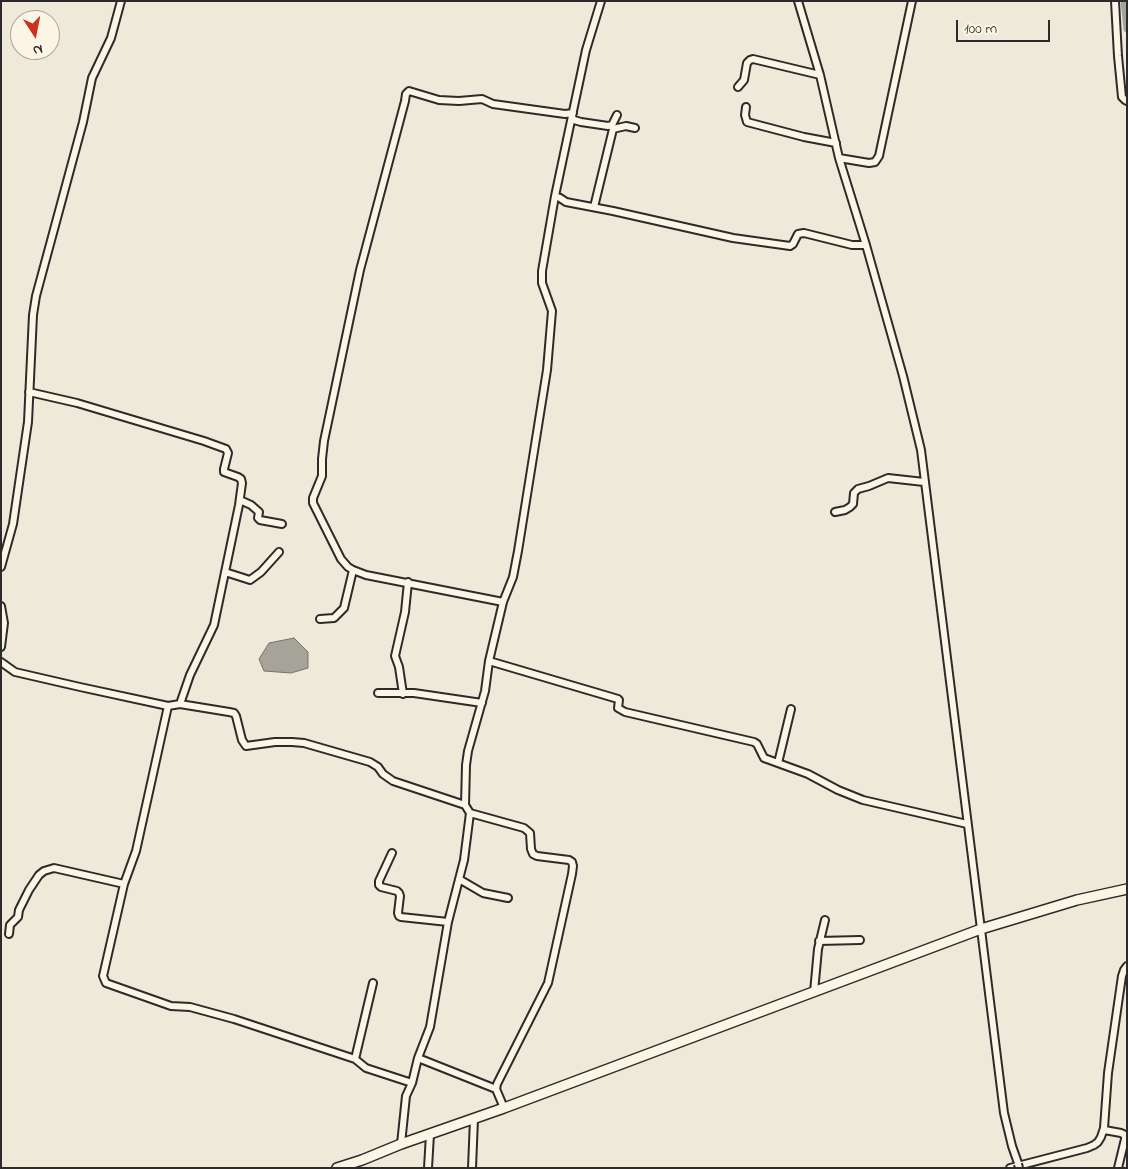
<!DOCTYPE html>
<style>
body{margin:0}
#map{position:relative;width:1128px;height:1169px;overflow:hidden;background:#efe9da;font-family:"Indie Flower",sans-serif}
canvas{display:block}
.frame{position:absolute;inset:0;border:2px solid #2b2b2b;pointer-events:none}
.north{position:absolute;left:10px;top:10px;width:50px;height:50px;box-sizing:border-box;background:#fcf5e5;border:1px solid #a8a49b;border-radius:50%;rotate:169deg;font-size:14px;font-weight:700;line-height:20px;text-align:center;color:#2b2b2b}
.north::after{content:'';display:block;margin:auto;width:18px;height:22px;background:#c8321e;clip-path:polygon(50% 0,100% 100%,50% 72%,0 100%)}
.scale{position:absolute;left:956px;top:20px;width:94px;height:22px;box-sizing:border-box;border:2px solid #2b2b2b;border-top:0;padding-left:6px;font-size:15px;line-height:18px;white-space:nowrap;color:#2b2b2b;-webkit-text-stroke:4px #fcf5e5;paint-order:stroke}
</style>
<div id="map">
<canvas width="1128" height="1169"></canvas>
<div class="frame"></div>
<div class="north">N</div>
<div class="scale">100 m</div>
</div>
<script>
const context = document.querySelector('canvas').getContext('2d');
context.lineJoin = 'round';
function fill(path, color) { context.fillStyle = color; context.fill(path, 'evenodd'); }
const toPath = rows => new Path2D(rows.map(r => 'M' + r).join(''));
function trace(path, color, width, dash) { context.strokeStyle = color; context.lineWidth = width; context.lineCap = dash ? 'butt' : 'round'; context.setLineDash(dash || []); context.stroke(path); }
const water = toPath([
 [294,638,308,652,308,668,291,673,264,671,259,659,269,643,294,638]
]);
fill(water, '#a6a399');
trace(water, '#75736d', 1);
trace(toPath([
 [1124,1,1127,29]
]), '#a6a399', 7);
const street = toPath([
 [601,1,586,50,555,196,560,198,566,202,613,211,733,238,790,246,793,244,798,234,804,233,852,245,866,245],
 [798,1,820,75,839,158,866,245,903,376,921,450,1004,1113,1012,1146,1019,1166,1018,1164],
 [1115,1,1118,56,1122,97,1125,100,1127,101],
 [738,87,744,80,747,63,750,60,753,59,820,75],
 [746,107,745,115,747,122,804,137,836,143],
 [572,117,574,120,581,122,608,126,612,125,617,115],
 [839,158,869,163,875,162,879,156,912,1],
 [594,207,613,129,626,126,635,128],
 [29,392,77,403,204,441,226,449,228,453,224,469,224,472,238,477,241,479,242,483,239,505,214,625,190,675,180,704],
 [240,500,251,505,259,512,258,518,260,520,282,524],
 [835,512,845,510,850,507,853,504,854,493,858,489,869,486,888,478,924,482],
 [1,567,13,524,28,422,33,315,36,296,83,122,92,78,111,38,121,1],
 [225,572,250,580,261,572,279,552],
 [503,602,366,575,353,570,348,567,341,559,313,503,313,498,322,476,322,459,324,441,360,270,405,101,406,94,409,91,439,100,459,101,482,99,493,104,565,114,573,113],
 [1,606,4,623,1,647],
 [320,619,334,618,344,608,353,570],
 [489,661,618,699,619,700,618,708,625,712,754,742,757,744,764,758,808,774,838,790,863,800,967,824],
 [1,662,15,672,80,687,168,706,136,851,124,884,103,976,106,983,171,1006,190,1007,234,1019,355,1059,366,1068,412,1083],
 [378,693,414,693,482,703],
 [403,694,399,667,395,656,405,612,408,582],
 [168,706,180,704,229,712,234,713,236,716,242,740,246,746,275,742,292,742,304,743,370,762,378,767,383,774,393,781,465,805],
 [778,763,791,709],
 [470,813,524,828,530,833,531,849,533,854,537,856,569,860,572,862,573,866,572,874,548,983,497,1084,496,1089,504,1108],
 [392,853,379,881,379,885,381,887,397,891,399,893,400,896,398,913,399,916,401,917,448,922],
 [459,879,483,893,508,898],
 [9,934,10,925,18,917,19,910,29,890,39,875,44,871,54,868,124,884],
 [819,941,860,940],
 [814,992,818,949,825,920],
 [418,1058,496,1089],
 [355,1059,373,983],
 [1103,1132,1105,1130,1110,1131,1121,1133,1125,1135,1125,1139,1118,1168],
 [401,1144,406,1096,412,1083,418,1058,430,1027,448,922,464,860,470,813,465,805,466,765,468,751,485,691,489,661,503,602,513,577,518,551,547,370,552,311,542,283,542,271,555,196],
 [428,1168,430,1134],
 [472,1168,474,1119],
 [1010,1168,1087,1148,1094,1145,1098,1142,1101,1137,1104,1128,1108,1073,1122,976,1124,970,1127,966]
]);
const secondary = toPath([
 [337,1168,362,1160,401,1144,504,1108,981,929,1077,900,1127,889]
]);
trace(street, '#2b2b2b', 10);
trace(secondary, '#2b2b2b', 12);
trace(street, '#fcf5e5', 6);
trace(secondary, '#fcf5e5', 9);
const streetBridge = toPath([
 [1018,1164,1019,1168]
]);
trace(streetBridge, '#2b2b2b', 10, []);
trace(streetBridge, '#fcf5e5', 6);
</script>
